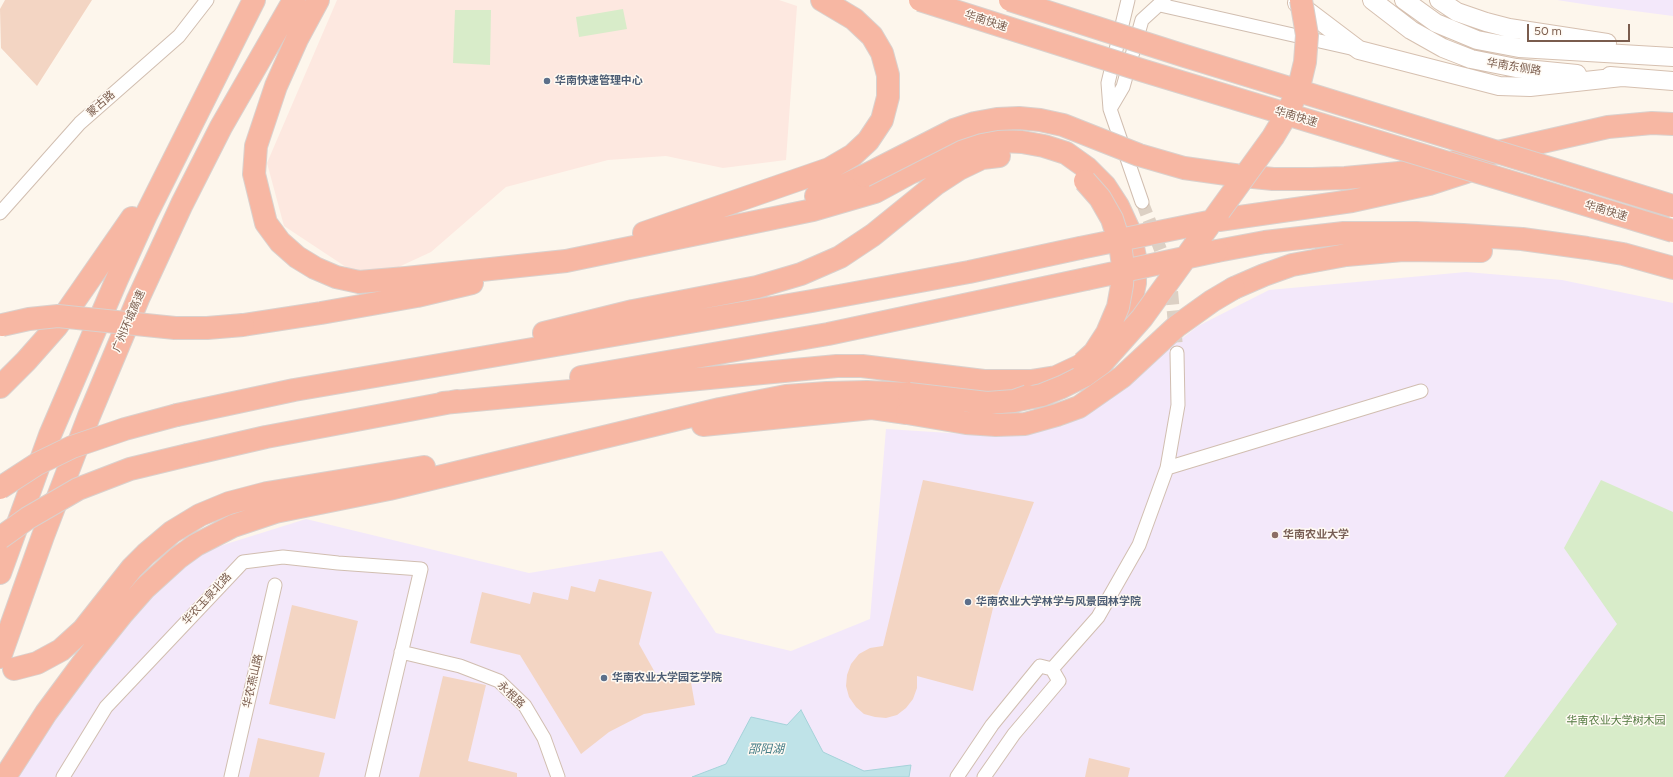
<!DOCTYPE html>
<meta charset="utf-8">
<style>
body{margin:0}
#map{position:relative;width:1673px;height:777px;overflow:hidden;background:#fdf6ec;font-family:Figtree,sans-serif}
canvas{display:block}
.scale{position:absolute;left:1527px;top:24px;width:103px;height:18px;box-sizing:border-box;border:2px solid #7a5c4d;border-top:0;padding-left:5px;font-size:12px;line-height:14px;white-space:nowrap;color:#7a5c4d;-webkit-text-stroke:3px #fffaf3;paint-order:stroke}
</style>
<div id="map">
<canvas width="1673" height="777"></canvas>
<div class="scale">50 m</div>
</div>
<script>
const context = document.querySelector('canvas').getContext('2d');
context.lineJoin = 'round';
function fill(path, color) { context.fillStyle = color; context.fill(path, 'evenodd'); }
const toPath = rows => new Path2D(rows.map(r => 'M' + r).join(''));
function trace(path, color, width, dash) { context.strokeStyle = color; context.lineWidth = width; context.lineCap = dash ? 'butt' : 'round'; context.setLineDash(dash || []); context.stroke(path); }
function write(font, color, halo, rows, align = 'center') {
  context.font = font + ' Figtree,"Noto Sans SC",sans-serif'; context.lineWidth = 3; context.setLineDash([]); context.textBaseline = 'middle'; context.strokeStyle = halo; context.fillStyle = color; for (const [text, x, y, turn = 0] of rows) {
    context.save(); context.translate(x, y); context.rotate((+turn || 0) * Math.PI / 180); context.textAlign = isNaN(turn) ? turn : align; if (halo) context.strokeText(text, 0, 0); context.fillText(text, 0, 0); context.restore();
  }
}
fill(toPath([
 [337,0,779,0,797,6,786,160,723,168,666,156,608,160,506,187,431,252,390,271,352,271,284,226,267,163]
]), '#fde8e0');
fill(toPath([
 [1557,0,1673,0,1673,16,1596,6],
 [1466,272,1562,280,1673,303,1673,777,12,777,105,640,188,556,306,519,529,573,662,551,716,633,791,651,870,619,886,429,998,436,1063,426,1124,390,1161,355,1198,326,1269,290]
]), '#f3e8fa');
fill(toPath([
 [623,9,627,29,579,37,576,17],
 [455,10,491,10,490,65,453,63],
 [1601,480,1673,512,1673,777,1504,777,1617,624,1564,548]
]), '#d8ecc9');
const water = toPath([
 [801,710,823,752,864,771,911,765,909,777,692,777,726,764,751,717,787,725,801,710]
]);
fill(water, '#bfe3e8');
trace(water, '#a5d3da', 1);
fill(toPath([
 [5,0,92,0,37,86,1,48,0,9],
 [923,480,1034,502,994,604,973,691,917,676,917,688,913,699,906,708,897,715,886,718,875,717,864,714,856,707,849,697,846,686,847,675,851,664,859,654,870,648,883,646],
 [599,579,652,592,639,644,657,676,689,671,695,705,644,714,609,732,581,754,520,655,470,643,482,592,530,604,533,592,568,600,571,586,595,592],
 [292,605,358,621,335,719,269,704],
 [443,676,486,685,468,761,517,773,517,777,419,777],
 [258,738,325,753,319,777,249,777],
 [1089,758,1130,768,1128,777,1085,777]
]), '#f3d5c3');
trace(toPath([
 [1142,202,1170,274,1177,353]
]), '#dcd0c4', 13, [13, 6]);
const street = toPath([
 [1128,0,1108,83,1110,109,1142,202],
 [1160,5,1355,49],
 [1110,109,1123,87,1142,20,1164,0],
 [0,213,80,123,179,36,207,0],
 [1167,468,1421,391],
 [401,652,460,666,499,681,525,706,544,738,558,777],
 [1052,669,1098,617,1139,545,1167,468,1178,405,1177,353],
 [63,777,106,707,243,562,283,557,338,563,421,569,372,777],
 [231,777,275,585],
 [957,777,992,725,1040,666,1052,669],
 [984,777,1014,734,1059,681,1052,669]
]);
const secondary = toPath([
 [1372,0,1411,30,1443,48,1471,59,1516,68,1577,74],
 [1404,0,1436,23,1477,40,1519,48,1673,57],
 [1439,0,1457,12,1486,22,1509,28,1607,43],
 [1297,3,1359,50,1499,86,1530,87,1622,77],
 [1610,76,1673,81]
]);
const highway = toPath([
 [318,0,297,39,276,86,256,146,254,174,266,223,280,242,297,257,315,268,336,277,359,282,406,278,566,261,813,210,875,192,910,173,960,151,981,145,1001,141,1022,142,1044,146,1066,153,1087,168,1105,186,1118,206,1130,232,1135,257,1135,283,1130,308,1113,337],
 [1234,175,1273,179,1312,179,1345,178,1399,173,1432,167,1608,127,1652,123,1673,124],
 [816,196,835,190,864,176],
 [1219,220,1352,201,1429,184,1466,172],
 [644,233,829,169,853,155,868,141,882,120,888,97,888,75,882,53,872,36,854,19,822,0],
 [1217,251,1265,242,1344,233,1416,233,1463,235,1522,239,1587,248,1623,254,1673,268],
 [1234,288,1264,275,1292,265,1346,255,1403,250,1481,251],
 [243,325,321,313,417,296,472,283],
 [544,333,633,311,757,287,801,274,840,257,873,235,936,184,959,169,982,158,999,156],
 [581,377,828,334,1086,279],
 [0,387,26,361,57,326,132,218],
 [443,403,837,366,862,366,984,381,1031,381,1056,377,1086,363],
 [177,415,294,390,812,301,969,272,1080,248],
 [703,425,872,408,907,413],
 [188,455,266,437,457,401],
 [0,573,50,435,117,279,146,215,254,0],
 [0,657,43,536,89,416,138,299,182,204,221,127,294,0],
 [14,669,37,663,61,650,83,630,132,568,146,554,172,532,200,515,229,503,267,493,424,467],
 [5,777,46,713,83,663,123,613,145,588,178,558,196,545,233,526,275,512,389,489,720,409,786,396,827,393,867,392,909,394]
]);
trace(street, '#d1beb0', 15);
trace(secondary, '#d6c0b0', 20);
trace(highway, '#dad1cd', 24);
trace(street, '#fff', 13);
trace(secondary, '#fff', 18);
trace(highway, '#f7b7a3', 22);
const highwayBridge = toPath([
 [920,0,1141,70,1673,231],
 [1010,0,1185,56,1673,206],
 [864,176,954,130,975,123,997,119,1019,118,1040,120,1063,125,1139,155,1184,168,1234,175],
 [1080,248,1218,220],
 [1086,279,1217,251],
 [2,325,29,319,58,316,175,328,207,328,243,325],
 [1083,363,1094,353,1107,333,1118,307,1122,285,1123,266,1120,244,1112,219,1100,198,1085,181],
 [909,394,987,403,1014,401,1028,396],
 [1014,401,1042,395,1062,387,1084,376,1102,363,1142,318,1273,137,1288,112,1299,87,1305,62,1307,35,1301,0],
 [907,413,966,423,996,425,1025,424,1057,415,1079,407,1122,377,1177,326,1212,301,1234,288],
 [0,488,37,464,72,447,125,429,177,415],
 [0,538,28,518,78,489,130,469,188,455]
]);
trace(highwayBridge, '#dad1cd', 24, []);
trace(highwayBridge, '#f7b7a3', 22);
for (const [x, y, r, color] of [
 [547,81,4,"#5c6f8a"],
 [1275,535,4,"#8d6e63"],
 [968,602,4,"#5c6f8a"],
 [604,678,4,"#5c6f8a"]
]) { const dot = new Path2D(); dot.arc(x, y, r, 0, 2 * Math.PI); context.fillStyle = color; context.fill(dot); trace(dot, '#fffaf3', 1.5); }
write('11px', '#7a5c4d', '#fffaf3', [
 ["华南快速",986,21,18],
 ["华南东侧路",1514,67,9],
 ["蒙古路",101,104,-41],
 ["华南快速",1296,117,17],
 ["华南快速",1606,211,17],
 ["广州环城高速",129,321,-67],
 ["华农玉泉北路",207,599,-47],
 ["华农燕山路",253,681,-77],
 ["永根路",511,695,44]
]);
write('bold 11px', '#4e5e75', '#fffaf3', [
 ["华南快速管理中心",555,81],
 ["华南农业大学林学与风景园林学院",976,602],
 ["华南农业大学园艺学院",612,678]
], 'left');
write('bold 11px', '#785e54', '#fffaf3', [
 ["华南农业大学",1283,535]
], 'left');
write('11px', '#537a41', '#fffaf3', [
 ["华南农业大学树木园",1616,721]
]);
write('italic 12px', '#437c86', '#fffaf3', [
 ["邵阳湖",766,749]
]);
</script>
